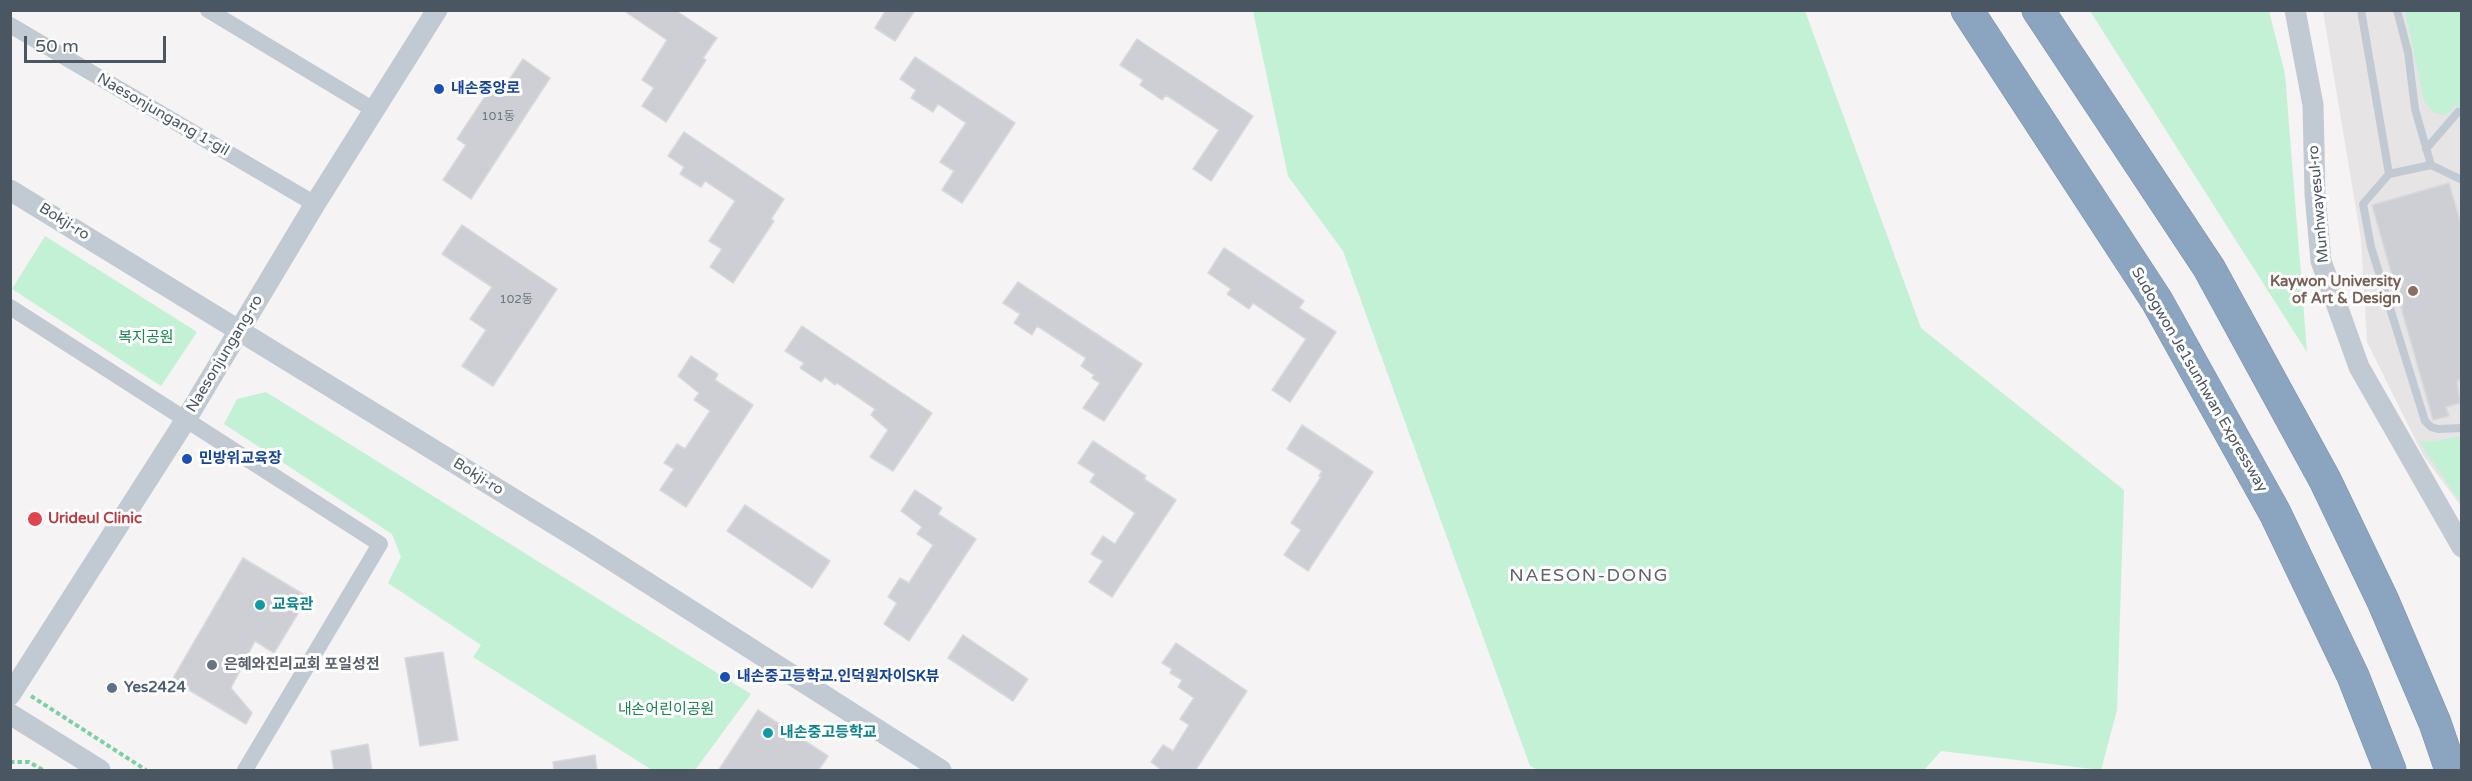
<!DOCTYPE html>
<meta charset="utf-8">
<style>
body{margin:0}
#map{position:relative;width:2472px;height:781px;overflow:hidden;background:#f5f3f3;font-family:"Varela Round",sans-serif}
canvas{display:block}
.frame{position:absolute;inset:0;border:12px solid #4a5661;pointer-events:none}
.scale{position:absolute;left:24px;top:36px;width:142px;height:27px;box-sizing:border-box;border:3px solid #4a5661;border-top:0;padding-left:8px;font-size:18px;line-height:21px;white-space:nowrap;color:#4a5661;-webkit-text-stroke:4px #fff;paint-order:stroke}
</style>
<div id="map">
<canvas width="2472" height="781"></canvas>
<div class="frame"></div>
<div class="scale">50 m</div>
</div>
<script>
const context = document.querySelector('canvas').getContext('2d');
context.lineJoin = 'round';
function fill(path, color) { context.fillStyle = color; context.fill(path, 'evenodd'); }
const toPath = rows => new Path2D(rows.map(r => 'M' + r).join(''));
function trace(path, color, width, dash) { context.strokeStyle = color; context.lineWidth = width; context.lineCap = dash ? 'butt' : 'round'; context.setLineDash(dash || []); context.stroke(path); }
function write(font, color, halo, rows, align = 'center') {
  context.font = font + ' "Varela Round","Noto Sans KR",sans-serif'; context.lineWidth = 6; context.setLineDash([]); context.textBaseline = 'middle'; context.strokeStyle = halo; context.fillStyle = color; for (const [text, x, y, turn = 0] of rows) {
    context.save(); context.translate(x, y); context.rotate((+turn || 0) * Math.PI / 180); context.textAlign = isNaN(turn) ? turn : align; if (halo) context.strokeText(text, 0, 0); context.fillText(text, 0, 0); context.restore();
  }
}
fill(toPath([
 [2323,11,2461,11,2461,506,2423,455,2367,342,2361,239]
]), '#e6e4e5');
fill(toPath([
 [1253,11,1805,11,1921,328,2124,490,2117,710,2101,770,1941,751,1924,770,1538,770,1530,766,1343,251,1288,176],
 [2090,11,2269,11,2285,74,2307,352],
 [2405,11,2461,11,2461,111,2454,105,2451,111,2443,115,2433,112,2424,101],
 [45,236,197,332,161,386,12,289],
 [266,392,751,694,695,770,652,770,473,657,481,645,388,583,401,557,392,534,224,424,237,399],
 [2461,436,2462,436,2461,503,2419,441,2430,442]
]), '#c3f1d5');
const building = toPath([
 [623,10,675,10,717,38,703,58,706,60,666,122,642,106,654,88,642,80,667,40,623,10],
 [886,10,915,10,895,41,875,28,886,10],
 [1137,39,1253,116,1211,181,1193,169,1219,130,1166,95,1162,100,1140,85,1143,80,1120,65,1137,39],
 [915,57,1015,123,962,203,942,190,954,171,940,162,966,123,938,104,933,112,911,98,916,90,900,79,915,57],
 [523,59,550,78,471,199,443,180,466,145,457,139,490,89,499,95,523,59],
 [684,132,784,199,771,219,774,221,733,283,710,267,722,249,709,241,735,201,705,181,701,187,680,174,684,167,668,156,684,132],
 [2449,183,2462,228,2462,376,2457,382,2460,403,2446,407,2449,416,2433,420,2372,205,2449,183],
 [462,225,557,289,493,386,462,366,486,330,470,319,492,287,442,254,462,225],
 [1224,248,1304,301,1299,308,1336,332,1290,402,1272,390,1306,339,1253,303,1249,309,1227,294,1231,289,1208,273,1224,248],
 [1018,282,1142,364,1104,421,1083,408,1100,383,1092,378,1094,375,1081,366,1086,358,1037,326,1032,335,1014,323,1020,314,1003,303,1018,282],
 [802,326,932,413,893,471,870,457,888,430,871,415,875,409,837,383,835,385,825,377,821,382,800,368,804,363,785,351,802,326],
 [691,356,718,374,715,380,753,405,686,507,660,490,674,469,664,463,677,444,685,449,710,411,694,400,699,393,678,376,691,356],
 [1302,425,1373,472,1308,571,1284,555,1301,530,1291,523,1321,477,1319,476,1322,471,1287,449,1302,425],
 [1093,441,1146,476,1144,479,1176,500,1112,597,1089,582,1103,561,1091,554,1103,536,1115,544,1135,513,1090,482,1095,474,1078,463,1093,441],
 [915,490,942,508,938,514,976,539,909,641,884,624,897,603,888,597,900,578,909,583,933,545,917,534,922,527,901,511,915,490],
 [745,505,830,561,812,588,727,531,745,505],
 [243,558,308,597,274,653,255,641,231,688,252,713,246,724,172,680,243,558],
 [963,635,1028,679,1013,701,948,658,963,635],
 [1176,643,1247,691,1195,771,1163,771,1151,762,1163,745,1173,751,1189,725,1180,719,1194,698,1178,687,1182,680,1170,673,1172,669,1162,663,1176,643],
 [443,652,458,740,420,746,405,658,443,652],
 [758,710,828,756,818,771,718,771,758,710],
 [368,744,372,771,334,771,331,751,368,744],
 [595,755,597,771,554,771,553,762,595,755]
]);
fill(building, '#cdcfd5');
trace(building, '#d7d9de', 1.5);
const motorway = toPath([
 [1967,10,2157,301,2275,513,2353,676,2390,770],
 [2038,10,2209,268,2325,480,2383,601,2435,723,2451,770]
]);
trace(motorway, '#7690ad', 33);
trace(toPath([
 [31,696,146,770],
 [10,762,29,762,43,770]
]), '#7ad0a6', 4, [4.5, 3]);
trace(toPath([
 [2361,10,2389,174],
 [2397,10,2408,52,2415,109,2431,165,2462,180],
 [2426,149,2458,112],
 [2431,165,2389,174,2363,204,2371,247,2425,421,2431,427,2438,429,2462,428]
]), '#c1cad2', 8);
trace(toPath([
 [208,10,374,110],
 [10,25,315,204],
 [10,307,380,544,245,770]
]), '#c1cad2', 16);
trace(toPath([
 [2295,10,2313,105,2315,194,2321,261,2359,367,2462,547],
 [10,190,582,541,941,770],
 [10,695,185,421,315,204,437,10],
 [10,714,100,770]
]), '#c1cad2', 21);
trace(motorway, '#8ba5c1', 32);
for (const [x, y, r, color] of [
 [439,89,6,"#1a4fb4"],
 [2413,291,6,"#8d6e63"],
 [187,459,6,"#1a4fb4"],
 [35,519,8,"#e0444e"],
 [260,605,6,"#0f9aa8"],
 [212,665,6,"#6b7280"],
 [725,677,6,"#1a4fb4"],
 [112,688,6,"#5c6f8a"],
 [768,733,6,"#0f9aa8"]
]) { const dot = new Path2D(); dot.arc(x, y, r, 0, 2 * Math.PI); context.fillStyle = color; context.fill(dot); trace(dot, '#fff', 2); }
write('12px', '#6b747e', null, [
 ["101동",498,117],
 ["102동",516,300]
]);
write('bold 15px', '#164399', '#fff', [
 ["내손중앙로",451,89],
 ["민방위교육장",199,459],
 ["내손중고등학교.인덕원자이SK뷰",737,677]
], 'left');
write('15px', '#4a5661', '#fff', [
 ["Naesonjungang 1-gil",163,115,30],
 ["Munhwayesul-ro",2319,204,-95],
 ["Bokji-ro",64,222,32],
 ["Naesonjungang-ro",225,354,-59],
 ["Sudogwon Je1sunhwan Expressway",2199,380,60],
 ["Bokji-ro",478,477,32]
]);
write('bold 15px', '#785e54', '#fff', [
 ["Kaywon University",2401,282],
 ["of Art & Design",2401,299]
], 'right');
write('15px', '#17864f', '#fff', [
 ["복지공원",146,338],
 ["내손어린이공원",666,710]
]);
write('bold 15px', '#be3a42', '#fff', [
 ["Urideul Clinic",48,519]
], 'left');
write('bold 15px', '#0d838f', '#fff', [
 ["교육관",272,605],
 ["내손중고등학교",780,733]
], 'left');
write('bold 15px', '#5b616d', '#fff', [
 ["은혜와진리교회 포일성전",224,665]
], 'left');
write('bold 15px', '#4e5e75', '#fff', [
 ["Yes2424",124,688]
], 'left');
context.letterSpacing = '1.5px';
write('18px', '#5f6368', '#fff', [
 ["NAESON-DONG",1589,576]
]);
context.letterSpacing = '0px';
</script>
